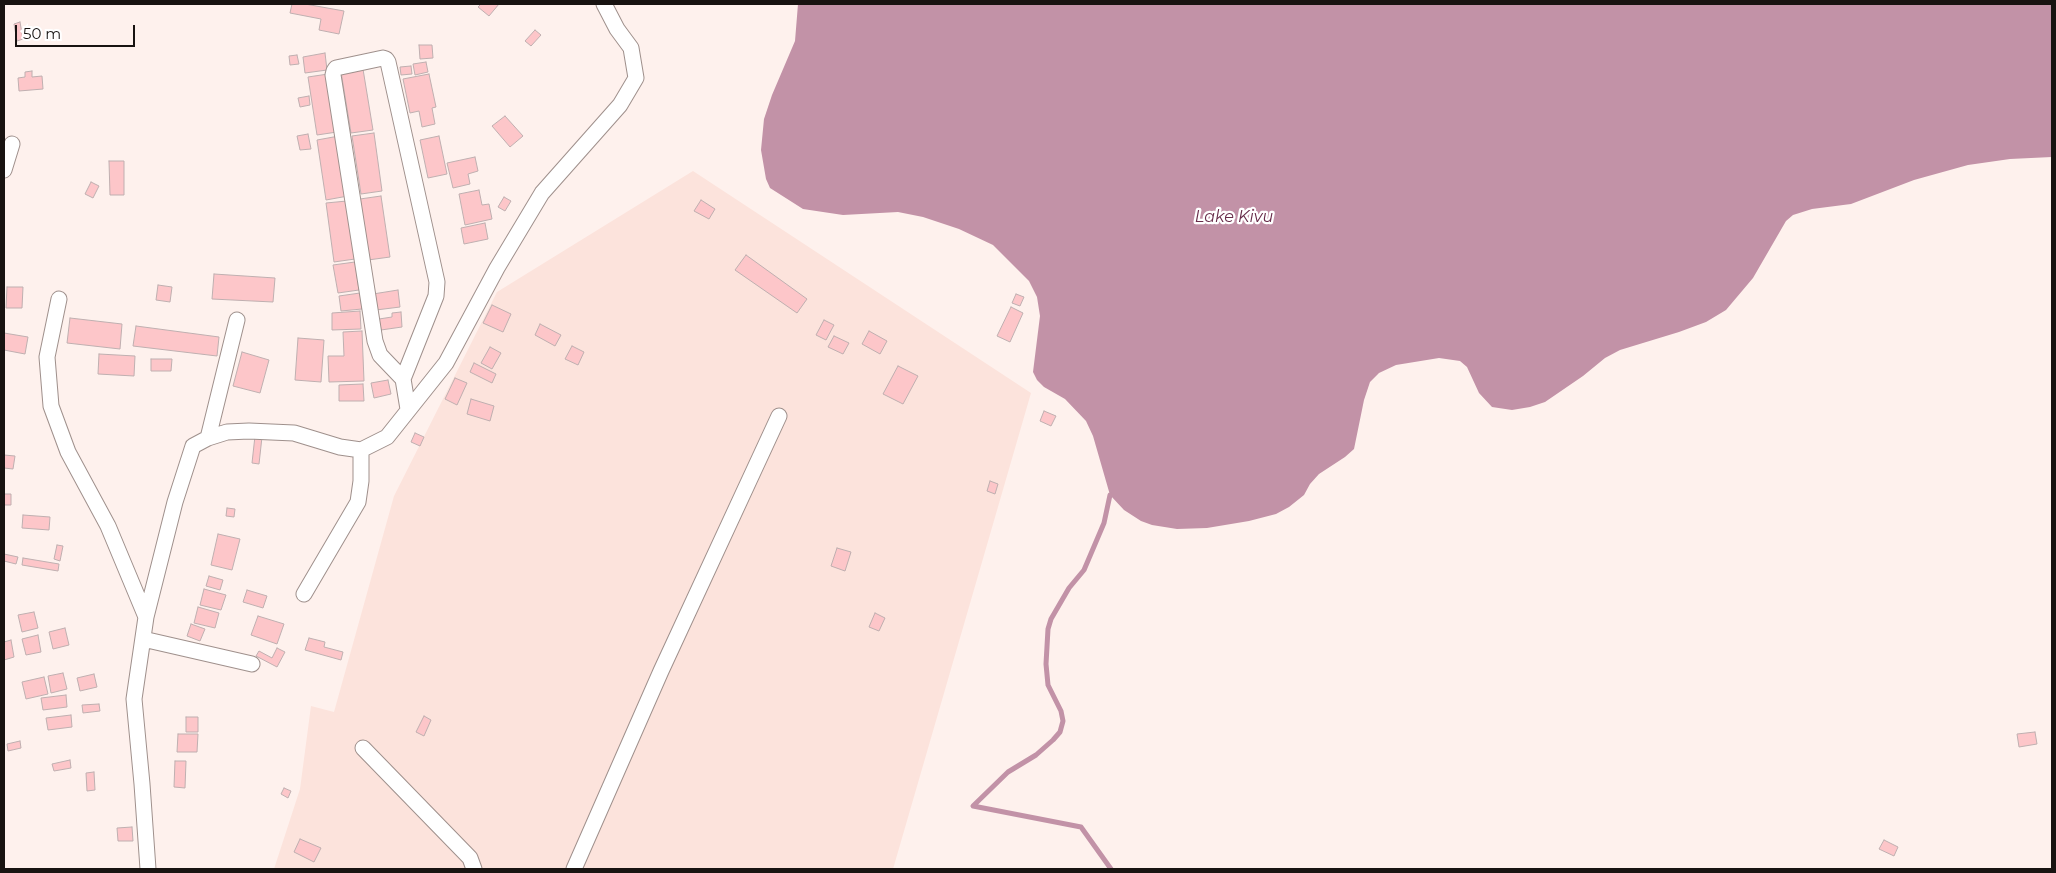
<!DOCTYPE html>
<style>
body{margin:0}
#map{position:relative;width:2056px;height:873px;overflow:hidden;background:#fef1ed;font-family:Montserrat,sans-serif}
canvas{display:block}
.frame{position:absolute;inset:0;border:5px solid #181311;pointer-events:none}
.scale{position:absolute;left:15px;top:25px;width:120px;height:22px;box-sizing:border-box;border:2px solid #181311;border-top:0;padding-left:6px;font-size:15px;line-height:18px;white-space:nowrap;color:#181311;-webkit-text-stroke:4px #fff;paint-order:stroke}
</style>
<div id="map">
<canvas width="2056" height="873"></canvas>
<div class="frame"></div>
<div class="scale">50 m</div>
</div>
<script>
const context = document.querySelector('canvas').getContext('2d');
context.lineJoin = 'round';
function fill(path, color) { context.fillStyle = color; context.fill(path, 'evenodd'); }
const toPath = rows => new Path2D(rows.map(r => 'M' + r).join(''));
function trace(path, color, width, dash) { context.strokeStyle = color; context.lineWidth = width; context.lineCap = dash ? 'butt' : 'round'; context.setLineDash(dash || []); context.stroke(path); }
function write(font, color, halo, rows, align = 'center') {
  context.font = font + ' Montserrat,sans-serif'; context.lineWidth = 4.5; context.setLineDash([]); context.textBaseline = 'middle'; context.strokeStyle = halo; context.fillStyle = color; for (const [text, x, y, turn = 0] of rows) {
    context.save(); context.translate(x, y); context.rotate((+turn || 0) * Math.PI / 180); context.textAlign = isNaN(turn) ? turn : align; if (halo) context.strokeText(text, 0, 0); context.fillText(text, 0, 0); context.restore();
  }
}
fill(toPath([
 [693,171,1031,393,893,869,274,869,300,789,311,706,334,712,394,496,497,292]
]), '#fce3dc');
fill(toPath([
 [798,4,2052,4,2052,157,2010,159,1968,165,1914,180,1851,204,1812,209,1793,215,1786,221,1753,278,1726,310,1706,322,1679,332,1620,350,1605,358,1583,376,1545,402,1530,407,1512,410,1492,407,1479,393,1467,367,1460,361,1439,358,1396,365,1379,373,1370,382,1364,400,1354,449,1345,457,1319,474,1310,484,1304,495,1289,507,1276,514,1249,521,1207,528,1177,529,1152,525,1141,521,1124,510,1110,495,1093,436,1086,421,1065,399,1044,387,1037,380,1033,372,1040,316,1037,297,1029,281,993,245,959,229,923,217,898,212,843,215,803,209,770,188,766,179,761,150,764,119,772,95,795,41]
]), '#c292a7');
trace(toPath([
 [1110,495,1104,523,1084,570,1069,588,1051,619,1048,629,1046,664,1048,685,1061,711,1063,721,1060,732,1053,740,1036,755,1008,772,973,806,1081,827,1111,869]
]), '#c292a7', 5);
const building = toPath([
 [292,4,305,4,344,11,339,34,319,30,321,19,290,13,292,4],
 [481,4,499,4,489,16,478,7,481,4],
 [20,22,23,39,17,41,14,24,20,22],
 [535,30,541,35,531,46,525,41,535,30],
 [419,45,432,45,433,58,420,59,419,45],
 [325,53,327,70,305,73,303,57,325,53],
 [297,55,299,64,290,65,289,56,297,55],
 [426,62,428,72,415,75,413,64,426,62],
 [411,66,412,74,401,75,400,67,411,66],
 [363,69,373,130,351,133,341,72,363,69],
 [32,71,32,77,42,76,43,89,19,91,18,78,25,77,25,72,32,71],
 [328,74,337,132,317,135,308,77,328,74],
 [429,74,436,107,432,108,435,124,422,127,419,111,410,113,403,79,429,74],
 [309,96,310,105,300,107,298,98,309,96],
 [505,116,523,136,510,147,492,126,505,116],
 [374,133,382,191,361,194,352,136,374,133],
 [308,134,311,149,300,150,297,136,308,134],
 [339,136,348,196,326,200,317,140,339,136],
 [439,136,447,174,428,178,420,140,439,136],
 [475,157,478,171,468,174,470,184,453,188,447,163,475,157],
 [109,161,124,161,124,195,110,195,109,161],
 [91,182,99,186,93,198,85,194,91,182],
 [479,190,482,205,489,204,492,219,465,225,459,194,479,190],
 [381,196,390,257,368,260,360,199,381,196],
 [504,197,511,201,505,211,498,207,504,197],
 [701,200,715,209,709,219,694,211,701,200],
 [347,201,355,259,334,262,326,203,347,201],
 [485,223,488,239,464,244,461,228,485,223],
 [746,255,807,299,797,313,735,270,746,255],
 [355,262,359,290,338,293,333,265,355,262],
 [214,274,275,278,273,302,212,299,214,274],
 [158,285,172,287,170,302,156,300,158,285],
 [7,287,23,287,22,308,6,308,7,287],
 [398,290,400,307,376,310,373,294,398,290],
 [360,293,362,309,341,311,339,296,360,293],
 [1016,294,1024,297,1020,306,1012,303,1016,294],
 [492,305,511,314,503,332,483,323,492,305],
 [1011,307,1023,313,1010,342,997,336,1011,307],
 [360,311,361,329,332,330,332,313,360,311],
 [401,312,402,327,381,330,379,319,392,317,392,313,401,312],
 [70,318,122,324,120,349,67,343,70,318],
 [824,320,834,325,826,340,816,335,824,320],
 [540,324,561,335,555,346,535,335,540,324],
 [136,326,219,337,217,356,133,346,136,326],
 [362,331,364,381,329,382,328,356,344,356,343,332,362,331],
 [869,331,887,341,880,354,862,344,869,331],
 [4,333,28,337,25,354,4,350,4,333],
 [834,336,849,343,843,354,828,347,834,336],
 [298,338,324,340,321,382,295,380,298,338],
 [572,346,584,352,578,365,565,359,572,346],
 [490,347,501,353,492,369,481,363,490,347],
 [242,352,269,360,260,393,233,386,242,352],
 [99,354,135,356,134,376,98,374,99,354],
 [151,359,172,359,171,371,151,371,151,359],
 [474,363,496,374,492,383,470,372,474,363],
 [898,366,918,376,903,404,883,394,898,366],
 [455,378,467,383,457,405,445,399,455,378],
 [388,380,391,394,374,398,371,383,388,380],
 [363,384,364,401,339,401,339,385,363,384],
 [471,399,494,406,490,421,467,414,471,399],
 [1044,411,1056,416,1051,426,1040,421,1044,411],
 [415,433,424,437,420,446,411,442,415,433],
 [255,436,262,437,259,464,252,463,255,436],
 [4,455,15,456,13,469,4,468,4,455],
 [990,481,998,484,995,494,987,491,990,481],
 [4,494,11,494,11,505,4,505,4,494],
 [227,508,235,509,234,517,226,516,227,508],
 [23,515,50,517,49,530,22,528,23,515],
 [218,534,240,539,232,570,211,565,218,534],
 [57,545,63,546,60,561,54,559,57,545],
 [837,548,851,552,845,571,831,566,837,548],
 [4,554,18,557,16,564,4,561,4,554],
 [23,558,59,564,58,571,22,565,23,558],
 [209,576,223,580,220,590,206,586,209,576],
 [204,589,226,595,221,610,200,605,204,589],
 [247,590,267,596,263,608,243,602,247,590],
 [198,607,219,613,215,628,194,623,198,607],
 [34,612,38,628,22,632,18,615,34,612],
 [875,613,885,618,879,631,869,627,875,613],
 [258,616,284,624,277,644,251,635,258,616],
 [191,624,205,629,200,641,187,636,191,624],
 [65,628,69,645,53,649,49,632,65,628],
 [38,635,41,652,26,655,22,639,38,635],
 [309,638,325,642,324,647,343,652,341,660,305,650,309,638],
 [11,640,14,657,4,660,4,642,11,640],
 [277,648,285,652,277,667,256,656,259,651,272,658,277,648],
 [63,673,67,689,51,693,48,676,63,673],
 [94,674,97,687,80,691,77,678,94,674],
 [44,677,48,694,26,699,22,682,44,677],
 [66,695,67,707,43,710,41,698,66,695],
 [99,704,100,711,83,713,82,705,99,704],
 [71,715,72,727,48,730,46,718,71,715],
 [424,716,431,720,424,736,416,732,424,716],
 [186,717,198,717,198,732,186,732,186,717],
 [2035,732,2037,744,2019,747,2017,734,2035,732],
 [178,734,198,734,197,752,177,752,178,734],
 [20,741,21,748,8,751,7,744,20,741],
 [70,760,71,768,54,771,52,764,70,760],
 [175,761,186,761,185,788,174,787,175,761],
 [94,772,95,790,87,791,86,773,94,772],
 [284,788,291,791,288,798,281,794,284,788],
 [132,827,133,841,118,841,117,828,132,827],
 [300,839,321,848,314,862,294,852,300,839],
 [1884,840,1898,847,1894,856,1879,849,1884,840]
]);
fill(building, '#fdc6c9');
trace(building, '#bfafb0', 1);
const minor = toPath([
 [4,170,12,144],
 [59,299,47,357,51,406,68,452,108,526,146,617],
 [403,379,380,355,375,341,333,75,334,71,336,68,383,58,386,59,388,62,437,282,436,296,403,379,408,409],
 [208,438,237,320],
 [304,594,358,502,361,481,361,450],
 [143,639,252,664],
 [363,748,470,858,474,869],
 [148,869,142,784,134,699,146,617,175,502,193,446,208,438,227,432,249,431,294,433,340,447,361,450,387,437,446,363,497,268,542,193,620,105,636,78,631,48,617,29,604,4],
 [574,869,661,671,779,416]
]);
trace(minor, '#9f908c', 17);
trace(minor, '#fff', 15);
write('italic 16px', '#672b49', '#fff', [
 ["Lake Kivu",1234,217]
]);
</script>
